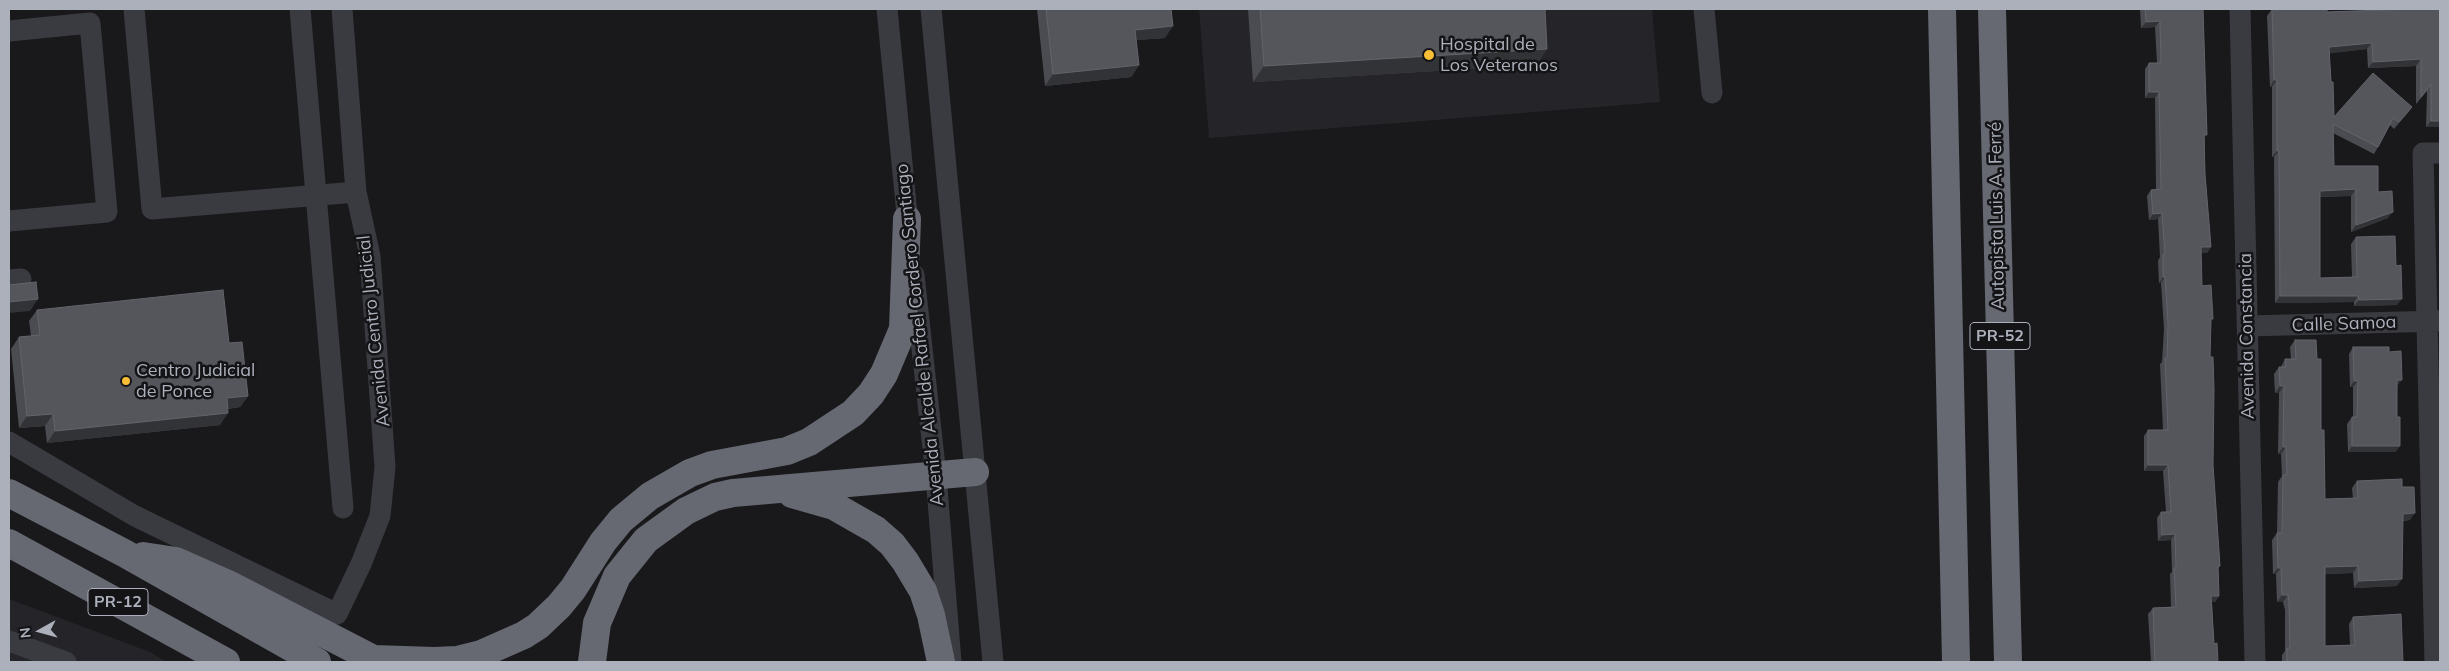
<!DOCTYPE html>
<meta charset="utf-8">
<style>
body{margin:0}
#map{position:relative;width:2449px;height:671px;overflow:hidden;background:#19191c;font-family:Mulish,sans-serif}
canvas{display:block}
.frame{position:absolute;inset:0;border:10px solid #abb0bb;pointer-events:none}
.north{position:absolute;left:15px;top:606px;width:50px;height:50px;-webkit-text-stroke:4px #141417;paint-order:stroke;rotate:263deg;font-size:14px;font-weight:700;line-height:20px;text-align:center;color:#abb0bb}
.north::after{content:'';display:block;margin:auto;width:18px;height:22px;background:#abb0bb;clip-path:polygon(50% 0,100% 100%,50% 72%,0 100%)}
</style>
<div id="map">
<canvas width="2449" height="671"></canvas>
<div class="frame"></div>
<div class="north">N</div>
</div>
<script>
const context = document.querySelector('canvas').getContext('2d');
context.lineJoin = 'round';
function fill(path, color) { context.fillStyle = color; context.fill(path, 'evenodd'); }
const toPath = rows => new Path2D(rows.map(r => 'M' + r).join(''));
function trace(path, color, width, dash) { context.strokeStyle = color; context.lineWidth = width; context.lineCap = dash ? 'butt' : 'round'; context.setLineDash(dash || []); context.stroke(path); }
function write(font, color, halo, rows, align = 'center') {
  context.font = font + ' Mulish,sans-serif'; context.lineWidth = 5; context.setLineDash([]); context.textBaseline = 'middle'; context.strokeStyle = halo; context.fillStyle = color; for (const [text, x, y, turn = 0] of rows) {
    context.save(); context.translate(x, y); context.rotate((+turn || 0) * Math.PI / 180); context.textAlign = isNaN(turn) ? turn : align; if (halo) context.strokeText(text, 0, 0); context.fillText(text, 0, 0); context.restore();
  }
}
fill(toPath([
 [1199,9,1652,9,1660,102,1209,138],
 [9,599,150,652,167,662,9,662]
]), '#252529');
trace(toPath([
 [134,9,152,209,356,192],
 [300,9,343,508],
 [887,9,909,235],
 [931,9,993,662],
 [1704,9,1712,93],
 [2240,9,2255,662],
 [9,31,90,23,107,212,9,221],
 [914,275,936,476,951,662],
 [9,280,21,279],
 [2247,326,2440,321],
 [9,442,135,516,337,614,361,564,380,516,385,467,370,256,356,192,342,9],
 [9,641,66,662],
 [2435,662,2423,153,2440,153]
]), '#3a3b41', 21);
trace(toPath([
 [1942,9,1956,662],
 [1992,9,2008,662],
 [9,493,124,553,317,662],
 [792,494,834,506,876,530,892,544,905,561,923,591,931,615,941,662],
 [9,543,226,662],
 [143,556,176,561,228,584,379,662],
 [373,659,434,661,457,660,481,654,524,635,538,626,559,606,573,589,603,542,621,520,650,496,690,473,712,465,787,451,809,442,853,413,871,394,884,374,903,329,907,219],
 [592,662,597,623,617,576,646,540,686,511,715,497,733,493,975,472]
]), '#666972', 28);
fill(toPath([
 [1037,9,1171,9,1165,38,1136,40,1139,65,1131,77,1045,86],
 [1248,9,1545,9,1547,49,1536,65,1253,82],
 [2140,9,2203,9,2205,174,2211,247,2207,253,2201,253,2202,286,2211,322,2210,357,2213,465,2220,566,2218,568,2219,596,2215,602,2212,602,2214,644,2218,662,2151,662,2148,614,2153,608,2171,607,2170,574,2172,572,2171,540,2158,541,2157,518,2161,512,2166,512,2163,471,2144,471,2144,436,2148,430,2163,430,2160,364,2162,362,2164,329,2161,283,2159,283,2158,261,2160,257,2158,219,2149,220,2147,196,2151,190,2156,189,2155,98,2145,98,2145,69,2149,63,2157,63,2155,27,2141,28],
 [2272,9,2327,12,2440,9,2440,127,2426,127,2427,91,2416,104,2416,66,2368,68,2367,49,2329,53,2334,117,2412,107,2394,129,2390,125,2378,147,2374,154,2333,133,2334,166,2378,192,2388,218,2351,232,2351,196,2320,197,2320,278,2352,277,2351,244,2356,237,2397,305,2354,306,2354,302,2275,303,2274,157,2272,157,2272,87,2270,87,2267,16],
 [37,310,229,343,248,396,240,407,228,409,220,425,47,443,45,426,19,428,11,349,19,337,31,336,29,321],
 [2295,340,2321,430,2325,499,2353,499,2352,488,2357,481,2402,487,2410,520,2403,521,2397,586,2354,588,2353,573,2325,574,2325,646,2350,645,2349,624,2353,617,2403,662,2282,662,2282,655,2285,651,2285,610,2283,602,2277,602,2276,574,2273,574,2272,540,2277,533,2278,482,2282,476,2281,454,2278,454,2279,393,2275,393,2274,374,2279,367,2281,367,2285,359,2291,359,2290,347],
 [2353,347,2389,352,2397,386,2397,417,2400,446,2395,452,2348,452,2347,424,2352,417,2353,417,2353,387,2350,387,2349,354]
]), '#4a4c51');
fill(toPath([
 [2160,21,2155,27,2141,28,2146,22],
 [1173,26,1165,38,1127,41,1135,30],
 [2372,43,2367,49,2324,54,2329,47],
 [1547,49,1536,65,1253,82,1264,66],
 [2421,59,2416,66,2368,68,2373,62],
 [1139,65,1131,77,1045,86,1053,74],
 [2274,80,2277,80,2272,87,2270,87],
 [2149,92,2159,92,2155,98,2145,98],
 [2412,107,2407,114,2394,129,2399,122],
 [2431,121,2440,121,2440,127,2426,127],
 [2277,151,2279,151,2274,157,2272,157],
 [2356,189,2351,196,2315,197,2320,191],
 [2393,212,2388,218,2351,232,2356,225],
 [2162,213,2158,219,2149,220,2153,214],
 [2201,247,2211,247,2207,253,2197,253],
 [2163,277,2165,277,2161,283,2159,283],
 [2280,296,2358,296,2354,302,2275,303],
 [38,299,30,311,9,313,9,302],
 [2402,299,2397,305,2354,306,2359,300],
 [2397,380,2402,380,2397,386],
 [2354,381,2358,381,2353,387,2350,387],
 [2280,386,2284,386,2279,393,2275,393],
 [248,396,240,407,218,410,227,398],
 [228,413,220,425,47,443,55,431],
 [53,414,45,426,19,428,27,416],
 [2352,446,2400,446,2395,452,2348,452],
 [2283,447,2286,447,2281,454,2278,454],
 [2148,465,2168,465,2163,471,2144,471],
 [2415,513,2410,520,2398,521,2403,514],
 [2175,534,2171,540,2158,541,2162,535],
 [2358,566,2353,573,2321,574,2325,567],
 [2278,568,2281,568,2276,574,2273,574],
 [2402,579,2397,586,2354,588,2359,581],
 [2282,595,2288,595,2283,602,2277,602],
 [2211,596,2219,596,2215,602,2207,602]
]), '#323337');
const building = toPath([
 [1046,9,1171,9,1173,26,1135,30,1139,65,1053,74,1046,9],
 [1260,9,1545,9,1547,49,1264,66,1260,9],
 [2145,9,2203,9,2207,135,2204,135,2205,174,2211,247,2201,247,2202,286,2211,285,2213,319,2211,319,2210,357,2213,357,2214,389,2213,465,2220,566,2218,566,2219,596,2211,596,2214,644,2217,643,2218,662,2155,662,2153,608,2176,607,2174,568,2176,568,2175,534,2162,535,2161,512,2171,512,2168,465,2148,465,2148,430,2168,430,2165,358,2167,358,2168,323,2165,277,2163,277,2163,254,2165,254,2162,213,2153,214,2151,190,2161,189,2159,92,2149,92,2149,63,2161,63,2160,21,2146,22,2145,9],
 [2272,9,2327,9,2327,12,2410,9,2440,9,2440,121,2431,121,2431,84,2421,97,2421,59,2373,62,2372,43,2329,47,2331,82,2333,82,2334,117,2373,73,2412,107,2399,122,2393,118,2378,147,2333,124,2334,166,2378,166,2378,192,2392,191,2393,212,2356,225,2356,189,2320,191,2320,278,2357,277,2356,237,2395,236,2396,266,2401,265,2402,299,2359,300,2358,296,2280,296,2279,151,2277,151,2277,80,2274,80,2272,9],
 [36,282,38,299,9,302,9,285,36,282],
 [223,290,229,343,242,342,248,396,227,398,228,413,55,431,53,414,27,416,19,337,40,335,37,310,223,290],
 [2295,340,2316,340,2317,359,2321,359,2321,430,2324,430,2325,499,2358,498,2357,481,2402,479,2402,487,2414,487,2415,513,2403,514,2402,579,2359,581,2358,566,2325,567,2325,646,2355,645,2353,617,2401,614,2403,662,2287,662,2287,648,2290,648,2289,603,2288,595,2282,595,2281,568,2278,568,2277,533,2282,533,2283,475,2287,475,2286,447,2283,447,2284,386,2280,386,2279,367,2286,367,2285,359,2296,359,2295,340],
 [2353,347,2389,347,2389,352,2401,351,2402,380,2397,380,2397,417,2400,417,2400,446,2352,446,2352,417,2357,417,2358,381,2354,381,2353,347]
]);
fill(building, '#55565c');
trace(building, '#62646b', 1);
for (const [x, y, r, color] of [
 [1429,55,6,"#f8be35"],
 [126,381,5,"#f8be35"]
]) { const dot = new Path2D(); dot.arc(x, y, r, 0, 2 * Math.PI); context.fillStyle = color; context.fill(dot); trace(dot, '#141417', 2); }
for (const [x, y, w] of [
 [2000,336,60],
 [118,602,60]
]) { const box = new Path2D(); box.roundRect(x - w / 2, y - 13.5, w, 27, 4); context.fillStyle = '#141417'; context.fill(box); trace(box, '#abb0bb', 1); }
write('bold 16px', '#abb0bb', null, [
 ["PR-52",2000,336],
 ["PR-12",118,602]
]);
write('18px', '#abb0bb', '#141417', [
 ["Hospital de",1440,45],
 ["Los Veteranos",1440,66],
 ["Centro Judicial",136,371],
 ["de Ponce",136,392]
], 'left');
write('18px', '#abb0bb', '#141417', [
 ["Autopista Luis A. Ferré",1997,216,-91],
 ["Calle Samoa",2344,324,-2],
 ["Avenida Centro Judicial",374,331,-96],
 ["Avenida Alcalde Rafael Cordero Santiago",920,335,-96],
 ["Avenida Constancia",2247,336,-91]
]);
</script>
